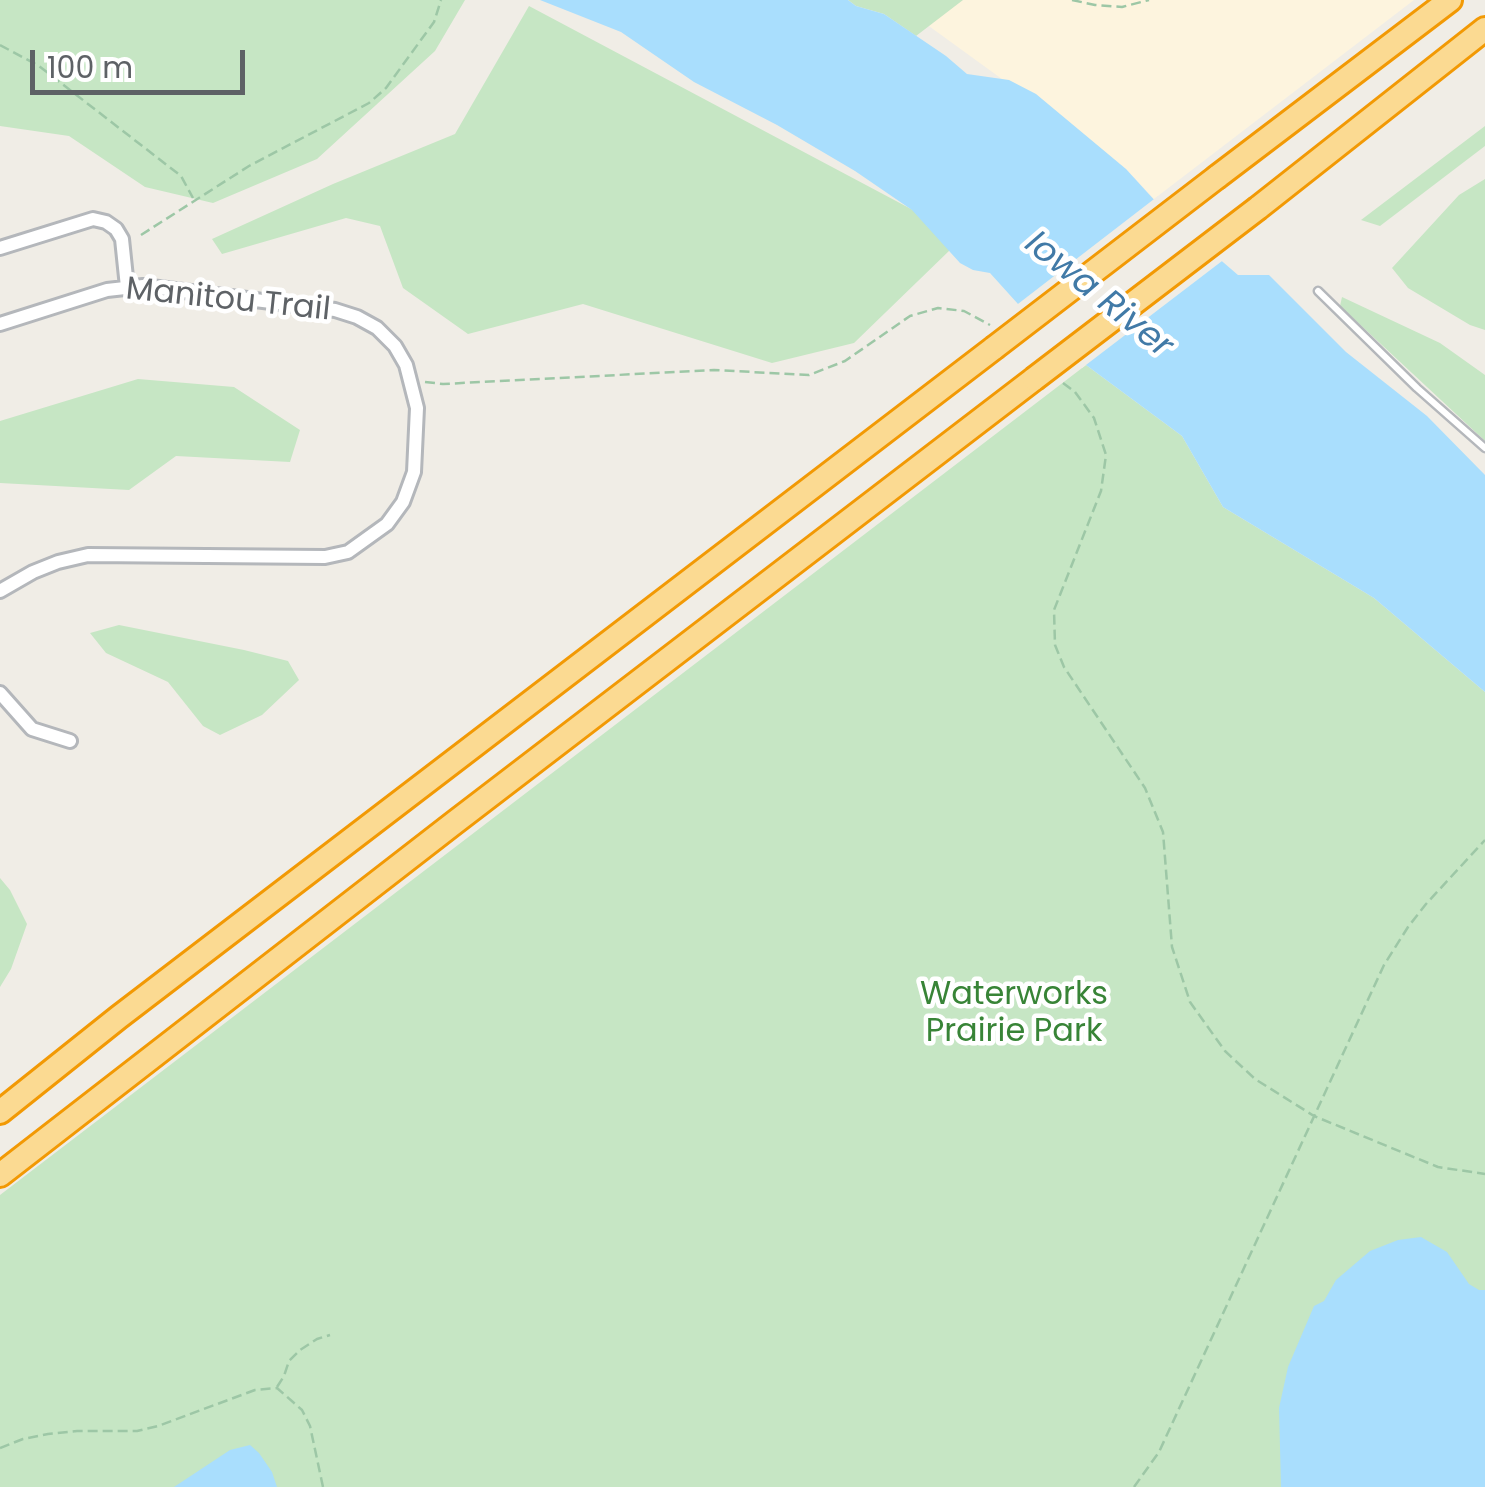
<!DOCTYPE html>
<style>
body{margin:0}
#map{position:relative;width:1485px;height:1487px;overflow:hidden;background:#f0ede6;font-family:Poppins,sans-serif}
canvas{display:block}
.scale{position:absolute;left:30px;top:50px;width:215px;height:45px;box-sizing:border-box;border:5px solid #5e6266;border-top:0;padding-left:12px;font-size:30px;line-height:35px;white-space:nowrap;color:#5e6266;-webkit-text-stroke:8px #fff;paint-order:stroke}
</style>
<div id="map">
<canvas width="1485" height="1487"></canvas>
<div class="scale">100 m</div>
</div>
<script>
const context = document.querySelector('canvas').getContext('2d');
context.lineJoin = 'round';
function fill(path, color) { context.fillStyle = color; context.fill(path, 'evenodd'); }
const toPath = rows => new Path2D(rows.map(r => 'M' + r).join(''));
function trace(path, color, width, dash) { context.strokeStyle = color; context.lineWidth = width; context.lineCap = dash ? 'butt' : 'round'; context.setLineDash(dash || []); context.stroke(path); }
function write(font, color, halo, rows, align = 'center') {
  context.font = font + ' Poppins,sans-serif'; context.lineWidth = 9; context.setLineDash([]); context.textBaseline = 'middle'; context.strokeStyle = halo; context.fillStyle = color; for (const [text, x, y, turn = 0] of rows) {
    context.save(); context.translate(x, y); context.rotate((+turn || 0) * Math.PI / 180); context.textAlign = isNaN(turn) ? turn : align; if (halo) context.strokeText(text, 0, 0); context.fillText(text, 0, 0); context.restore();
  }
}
fill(toPath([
 [893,0,1414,0,1154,199,1126,169]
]), '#fdf4de');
fill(toPath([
 [0,0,465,0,435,51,317,159,213,203,145,187,69,136,0,126],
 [848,0,963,0,916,36,884,14,856,6],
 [529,6,913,210,950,250,854,343,772,363,583,304,468,334,403,288,380,226,346,218,222,254,212,239,333,184,455,134],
 [1485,126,1485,146,1380,226,1361,220],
 [1485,179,1485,330,1470,325,1408,288,1392,268,1459,195],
 [1342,297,1440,343,1485,375,1485,441,1340,306],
 [1086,365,1182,436,1223,507,1374,598,1485,692,1485,1487,0,1487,0,1195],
 [138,379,234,387,300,430,290,462,176,456,129,490,0,483,0,421],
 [119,625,244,650,288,661,299,680,262,715,220,735,203,726,168,682,106,653,90,633],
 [0,878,10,890,27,924,11,969,0,987]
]), '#c6e6c4');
fill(toPath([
 [540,0,848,0,856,6,884,14,946,56,967,74,1009,80,1036,94,1126,169,1167,214,1238,275,1269,275,1346,352,1427,416,1485,475,1485,692,1374,598,1223,507,1182,436,1086,365,1018,304,990,273,973,270,960,263,912,210,855,171,777,125,694,82,621,32],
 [1421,1237,1447,1252,1469,1284,1479,1290,1485,1290,1485,1487,1281,1487,1279,1408,1288,1367,1314,1306,1324,1301,1336,1280,1370,1251,1398,1240],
 [250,1445,259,1453,272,1472,277,1487,174,1487,230,1450]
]), '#a9defd');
fill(toPath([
 [1158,196,1170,210,1226,258,1082,368,1014,307]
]), '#f0ede6');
const lane = toPath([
 [1318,291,1417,388,1485,448]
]);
const street = toPath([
 [0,248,93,219,106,222,116,229,122,239,127,287],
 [0,324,107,290,143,286,335,310,357,317,377,328,395,346,406,365,417,408,414,472,403,502,387,524,348,552,325,557,88,555,58,562,33,572,0,591],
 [0,693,32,729,70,741]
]);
const highway = toPath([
 [1217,177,1450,0],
 [1258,208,1485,29],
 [0,1112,119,1017,994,348],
 [0,1175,454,823,1034,379]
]);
trace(lane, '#b4b7bb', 11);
trace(street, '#b4b7bb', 18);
trace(highway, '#f29904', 28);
trace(toPath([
 [1072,0,1095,5,1122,7,1149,0],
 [0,45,39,66,181,176,193,198],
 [141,235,249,166,369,103,386,88,434,22,441,0],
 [425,382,443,384,714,370,809,375,845,361,910,316,938,308,964,311,990,325],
 [1063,383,1075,392,1094,418,1106,455,1101,491,1054,610,1055,645,1064,667,1145,788,1163,832,1172,947,1190,1002,1225,1051,1255,1079,1314,1116,1438,1167,1485,1174],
 [277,1387,284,1376,289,1361,300,1350,317,1339,330,1335],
 [0,1448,23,1439,48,1434,77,1431,137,1431,158,1426,255,1390,277,1388,302,1410,310,1426,323,1487],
 [1134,1487,1159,1452,1384,965,1408,927,1426,904,1485,840]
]), '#9dc7a6', 2.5, [10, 5]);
trace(lane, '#fff', 6);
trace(street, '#fff', 12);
trace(highway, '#fbda92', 22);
const highwayBridge = toPath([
 [994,348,1217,177],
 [1034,379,1258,208]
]);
trace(highwayBridge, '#f29904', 28, []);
trace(highwayBridge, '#fbda92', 22);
write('32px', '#5e6266', '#fff', [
 ["Manitou Trail",228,301,6]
]);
write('32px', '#388437', '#fff', [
 ["Waterworks",1014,996],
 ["Prairie Park",1014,1033]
]);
write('italic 35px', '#417aa7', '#fff', [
 ["Iowa River",1098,296,39]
]);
</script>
